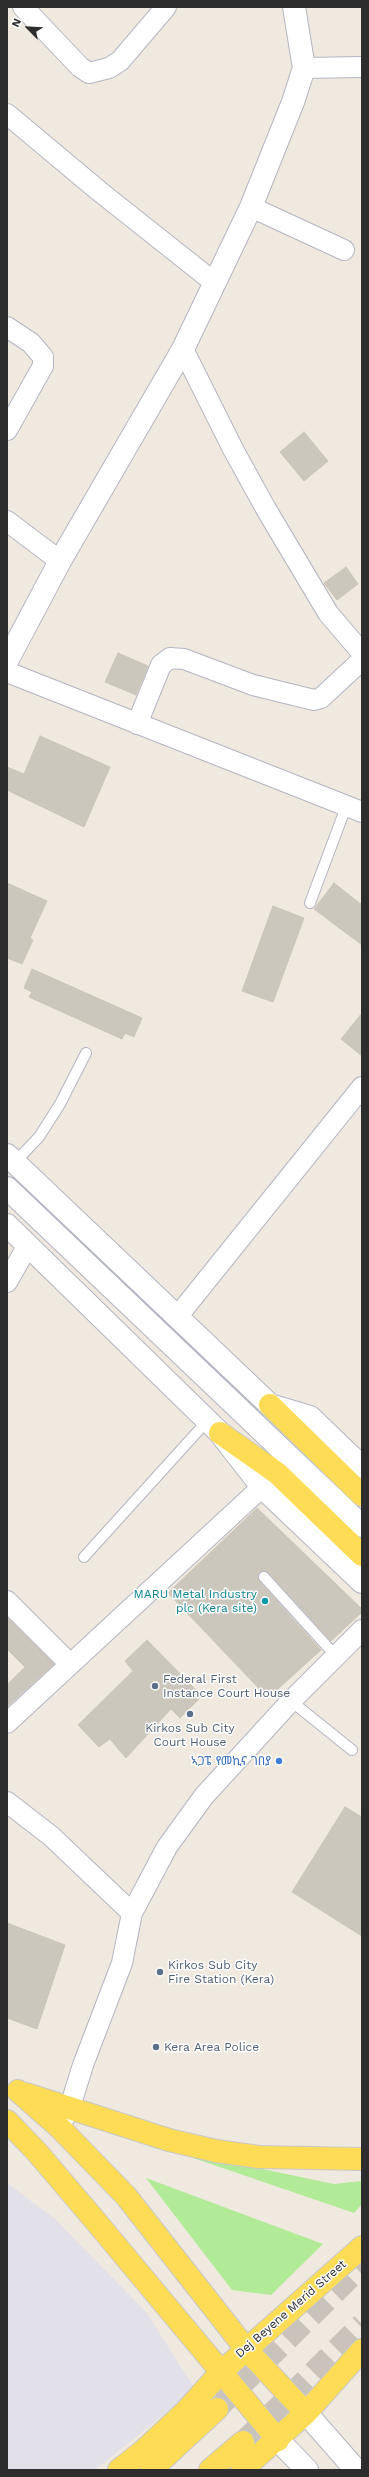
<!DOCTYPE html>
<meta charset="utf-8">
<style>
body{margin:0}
#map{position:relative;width:369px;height:2477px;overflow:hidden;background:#f0e9df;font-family:"Work Sans",sans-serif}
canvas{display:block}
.frame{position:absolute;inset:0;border:8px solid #2d2d2d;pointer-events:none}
.north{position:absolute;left:8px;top:8px;width:40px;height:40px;-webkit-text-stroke:3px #fff;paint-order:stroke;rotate:294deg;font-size:11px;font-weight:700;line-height:16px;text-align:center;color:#2d2d2d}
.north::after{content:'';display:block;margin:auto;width:14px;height:18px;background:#2d2d2d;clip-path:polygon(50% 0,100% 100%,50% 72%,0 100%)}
</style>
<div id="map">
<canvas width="369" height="2477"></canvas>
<div class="frame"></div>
<div class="north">N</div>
</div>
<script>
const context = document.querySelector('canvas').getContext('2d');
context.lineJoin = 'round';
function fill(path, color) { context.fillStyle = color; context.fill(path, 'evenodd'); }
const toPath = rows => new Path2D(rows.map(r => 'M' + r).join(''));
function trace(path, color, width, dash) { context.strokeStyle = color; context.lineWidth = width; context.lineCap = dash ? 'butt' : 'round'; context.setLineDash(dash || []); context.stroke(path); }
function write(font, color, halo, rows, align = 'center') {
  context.font = font + ' "Work Sans","Noto Sans Ethiopic",sans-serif'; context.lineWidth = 3; context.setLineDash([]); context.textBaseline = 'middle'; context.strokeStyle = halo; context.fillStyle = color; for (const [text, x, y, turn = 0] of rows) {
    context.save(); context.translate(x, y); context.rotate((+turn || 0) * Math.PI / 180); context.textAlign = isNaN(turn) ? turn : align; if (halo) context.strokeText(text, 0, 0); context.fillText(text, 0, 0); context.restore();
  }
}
fill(toPath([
 [7,2183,55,2219,146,2312,195,2389,95,2470,7,2470]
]), '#e2e0e8');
fill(toPath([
 [167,2149,334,2184,362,2181,362,2204,354,2213],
 [146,2178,323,2244,271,2295,232,2290]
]), '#b1eb97');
const building = toPath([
 [304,432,328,461,304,481,280,452,304,432],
 [346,567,358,584,337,600,324,583,346,567],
 [118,653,148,666,136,695,105,682,118,653],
 [40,736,110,767,84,827,7,790,7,767,24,774,40,736],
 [7,883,47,901,30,938,33,940,22,964,7,958,7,883],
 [334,883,362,905,362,945,314,909,334,883],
 [273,906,304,918,273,1002,242,991,273,906],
 [32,969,142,1018,134,1037,125,1033,122,1039,29,997,32,992,24,988,32,969],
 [362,1013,362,1056,341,1039,362,1013],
 [257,1508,362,1609,362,1612,331,1641,269,1573,263,1571,259,1572,259,1581,321,1650,268,1698,168,1593,257,1508],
 [7,1617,54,1664,7,1707,7,1685,25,1667,7,1649,7,1617],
 [147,1640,202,1696,180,1718,171,1709,126,1758,110,1739,99,1747,78,1725,133,1671,125,1661,147,1640],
 [345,1807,362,1817,362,1936,292,1892,345,1807],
 [7,1923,65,1945,37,2029,7,2018,7,1923]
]);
fill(building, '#cbc7bd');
trace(building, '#ccc5b8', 1);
trace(toPath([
 [217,2409,362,2266],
 [243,2442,362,2324]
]), '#c9c3bb', 22, [22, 11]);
const lane = toPath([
 [310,903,346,807],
 [15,1162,39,1137,60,1104,86,1053],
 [84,1557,208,1420],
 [264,1577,335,1655],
 [291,1701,352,1750]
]);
const street = toPath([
 [23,7,80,67,89,73,109,68,120,61,166,7],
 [304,68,362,67],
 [7,114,99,191,215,283],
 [251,207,344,250],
 [7,327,31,343,43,357,43,366,7,430],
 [183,349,234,451,266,509,328,613,362,653],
 [7,521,60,561],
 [7,672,362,812],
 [137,724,161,665,170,658,184,659,253,685,314,700,321,698,362,660],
 [7,1282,28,1245],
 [177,1317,362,1087],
 [7,1601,69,1663],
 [7,1723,262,1487],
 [7,1802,51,1836,132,1913],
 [62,2122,70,2107,83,2065,122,1963,132,1913,167,1847,204,1796,291,1701,362,1630]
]);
const secondary = toPath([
 [7,661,60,561,183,349,251,207,293,102,304,68,294,7],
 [7,1155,270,1405,310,1417,362,1467],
 [7,1188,362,1526],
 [7,1225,220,1433,262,1487,362,1582],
 [306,2413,356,2470],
 [278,2440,307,2470]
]);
const primary = toPath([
 [270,1405,362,1495],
 [220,1433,277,1473,362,1555],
 [18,2091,59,2127,126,2196,246,2349,306,2413],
 [26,2094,169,2140,216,2151,259,2157,362,2159],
 [7,2121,36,2151,93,2218,278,2440],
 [119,2470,142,2452,185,2412,221,2372,362,2247],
 [151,2470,217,2409],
 [210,2470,243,2442],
 [242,2470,306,2413,362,2350]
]);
trace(lane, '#b3b5c2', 12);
trace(street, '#b3b5c2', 22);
trace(secondary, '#b3b5c2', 24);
trace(primary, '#c8c8c8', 24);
trace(lane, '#fff', 10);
trace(street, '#fff', 20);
trace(secondary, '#fff', 22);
trace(primary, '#fedc56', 22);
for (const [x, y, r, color] of [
 [265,1601,4,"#0f9aa8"],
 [155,1686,4,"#5c6f8a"],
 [190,1714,4,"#5c6f8a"],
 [279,1761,4,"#3f7fe0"],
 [160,1972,4,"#5c6f8a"],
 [156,2047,4,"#5c6f8a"]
]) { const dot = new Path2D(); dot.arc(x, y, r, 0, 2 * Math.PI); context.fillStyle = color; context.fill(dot); trace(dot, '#fff', 1.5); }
write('12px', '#0d838f', '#fff', [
 ["MARU Metal Industry",257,1594],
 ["plc (Kera site)",257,1608]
], 'right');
write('12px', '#4e5e75', '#fff', [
 ["Federal First",163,1679],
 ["Instance Court House",163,1693],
 ["Kirkos Sub City",190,1728,"center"],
 ["Court House",190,1742,"center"],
 ["Kirkos Sub City",168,1965],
 ["Fire Station (Kera)",168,1979],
 ["Kera Area Police",164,2047]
], 'left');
write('12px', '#366cbe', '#fff', [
 ["ኣጋፔ የመኪና ገበያ",271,1761]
], 'right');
write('12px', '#2d2d2d', '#fff', [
 ["Dej Beyene Merid Street",291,2309,-41]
]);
</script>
